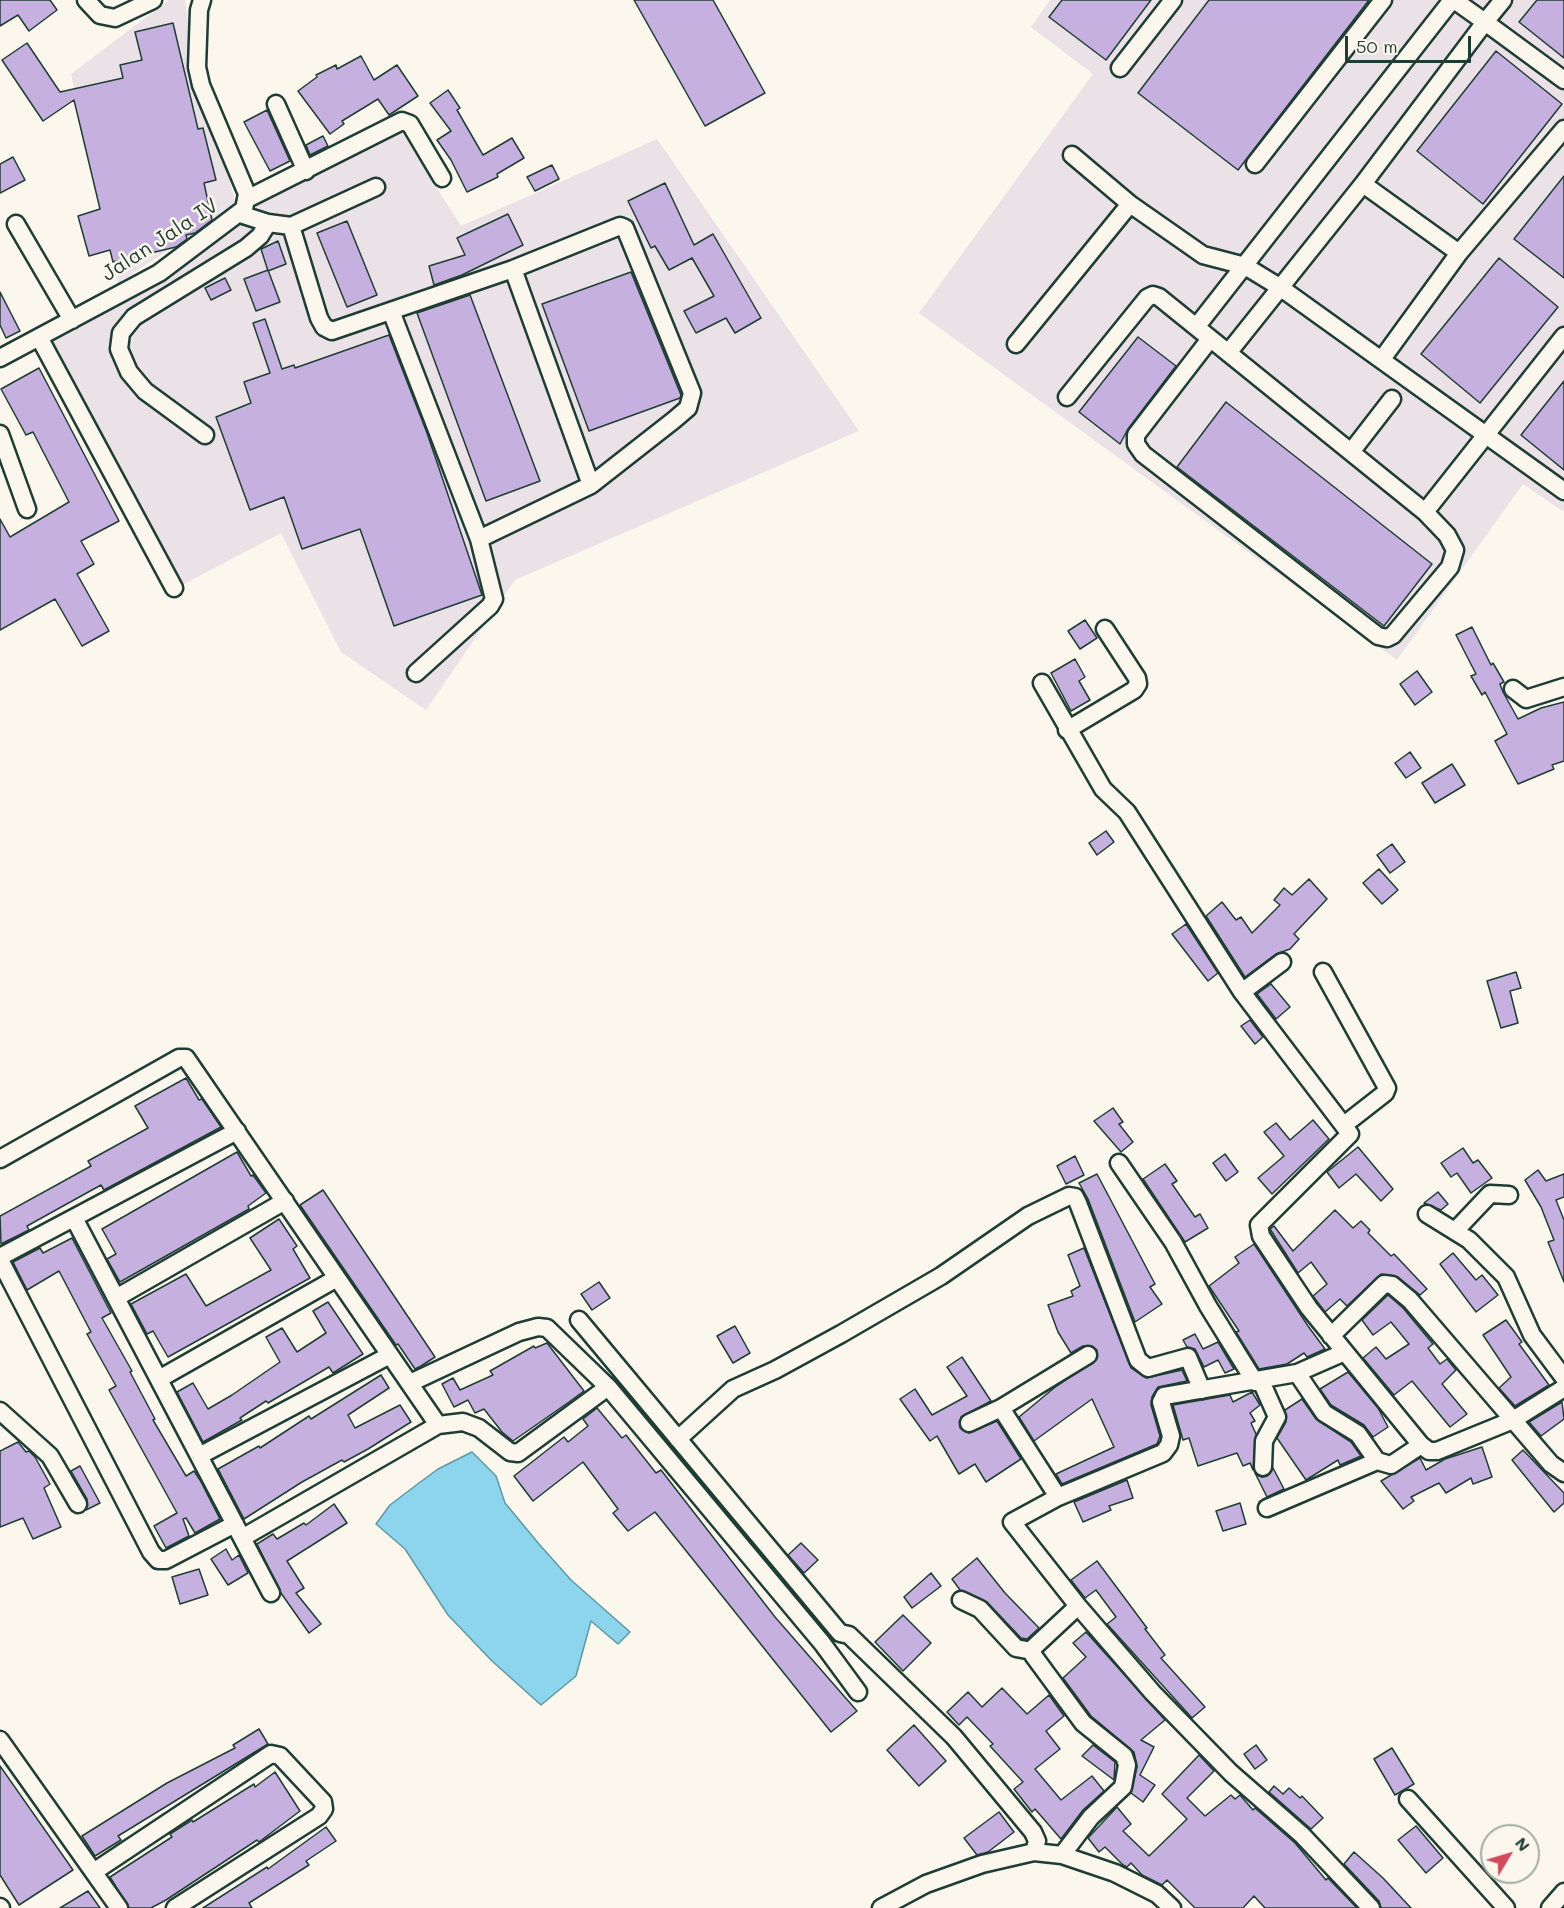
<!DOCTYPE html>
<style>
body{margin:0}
#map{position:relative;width:1564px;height:1908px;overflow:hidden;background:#fbf7ec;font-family:Mali,sans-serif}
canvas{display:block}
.north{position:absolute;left:1480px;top:1824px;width:60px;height:60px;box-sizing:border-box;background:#fbf7ec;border:2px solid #a3ada2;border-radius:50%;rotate:52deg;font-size:16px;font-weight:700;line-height:24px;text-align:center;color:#1f3d34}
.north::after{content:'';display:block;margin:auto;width:21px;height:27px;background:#d1495b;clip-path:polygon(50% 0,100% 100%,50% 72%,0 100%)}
.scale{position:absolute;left:1345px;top:36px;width:126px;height:27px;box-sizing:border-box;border:3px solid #1f3d34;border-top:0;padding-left:8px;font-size:18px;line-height:21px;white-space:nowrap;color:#1f3d34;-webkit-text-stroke:4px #fbf7ec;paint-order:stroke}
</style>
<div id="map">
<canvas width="1564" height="1908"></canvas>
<div class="north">N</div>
<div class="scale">50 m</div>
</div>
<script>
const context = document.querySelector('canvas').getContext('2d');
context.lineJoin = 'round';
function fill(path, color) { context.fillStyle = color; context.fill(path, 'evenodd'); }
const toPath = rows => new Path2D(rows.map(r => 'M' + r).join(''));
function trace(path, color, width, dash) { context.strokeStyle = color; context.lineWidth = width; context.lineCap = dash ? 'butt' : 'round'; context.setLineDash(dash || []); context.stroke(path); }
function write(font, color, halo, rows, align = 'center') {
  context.font = font + ' Mali,sans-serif'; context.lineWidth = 5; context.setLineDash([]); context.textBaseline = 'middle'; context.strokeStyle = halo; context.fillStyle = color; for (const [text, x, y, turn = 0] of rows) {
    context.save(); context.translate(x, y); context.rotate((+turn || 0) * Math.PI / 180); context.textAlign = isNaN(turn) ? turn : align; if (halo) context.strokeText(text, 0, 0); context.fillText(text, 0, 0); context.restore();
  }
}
fill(toPath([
 [169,0,185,0,188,21,236,206,118,283,71,74],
 [1050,0,1564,0,1564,512,1523,484,1397,660,919,313,1093,74,1031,27],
 [398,126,461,226,657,139,859,431,515,580,426,710,341,652,281,533,184,584,47,340,190,258,259,193]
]), '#ebe2e8');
const water = toPath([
 [472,1452,496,1476,505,1503,539,1544,571,1580,630,1632,618,1644,591,1621,576,1676,541,1705,492,1661,448,1615,405,1549,376,1524,390,1505,415,1486,438,1469,472,1452]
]);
fill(water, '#8cd5ed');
trace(water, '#6098a3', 1.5);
const building = toPath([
 [0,0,50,0,57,10,29,31,18,15,0,26,0,0],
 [634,0,713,0,765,93,705,126,634,0],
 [1062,0,1151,0,1106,60,1049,17,1062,0],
 [1209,0,1369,0,1238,170,1138,93,1209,0],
 [1537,0,1564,0,1564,58,1519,22,1537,0],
 [173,23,198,129,203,128,216,180,204,183,212,220,195,233,186,235,187,239,176,247,113,262,110,250,89,256,78,216,100,209,74,100,43,121,2,60,27,43,60,92,123,78,120,65,142,60,135,32,173,23],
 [1496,51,1562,104,1483,204,1417,151,1496,51],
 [361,56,374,80,397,65,418,96,389,115,378,99,342,121,344,124,330,134,298,91,317,77,316,75,336,65,337,69,361,56],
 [448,90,460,108,457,110,483,155,512,138,524,158,497,174,498,177,467,192,451,160,437,140,451,131,430,103,448,90],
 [267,110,290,161,270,171,244,122,267,110],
 [323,136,328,146,310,155,306,145,323,136],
 [13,157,25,180,0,193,0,164,13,157],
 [552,165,559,179,535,191,527,177,552,165],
 [1564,176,1564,278,1514,239,1564,176],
 [665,183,694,245,713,234,761,318,735,333,726,318,696,333,684,311,714,296,692,258,669,270,655,246,651,248,628,201,665,183],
 [508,214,523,245,462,275,434,285,429,266,465,255,457,238,508,214],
 [347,221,377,295,347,307,317,233,347,221],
 [278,241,286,264,268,271,261,249,278,241],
 [1499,258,1558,307,1480,403,1421,354,1499,258],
 [268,270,280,302,256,311,244,279,268,270],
 [631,272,681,395,680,398,589,431,542,304,631,272],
 [225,278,231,290,211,300,205,288,225,278],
 [0,292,20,331,6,338,0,325,0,292],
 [470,295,540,481,486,501,417,313,470,295],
 [265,319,282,369,294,365,295,368,389,335,427,433,482,595,394,626,360,529,302,549,284,497,250,510,216,417,251,403,244,382,270,373,253,323,265,319],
 [1138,337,1176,366,1128,429,1120,444,1079,412,1138,337],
 [39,368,119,521,81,541,94,564,77,574,109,631,82,646,55,599,0,630,0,519,10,537,69,502,33,432,26,435,1,389,39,368],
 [1564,381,1564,470,1521,435,1564,381],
 [1226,402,1432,564,1384,626,1177,467,1226,402],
 [1085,620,1097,638,1080,649,1068,631,1085,620],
 [1472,627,1491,665,1493,663,1504,682,1500,684,1503,692,1518,719,1541,708,1564,702,1564,761,1552,765,1554,769,1518,784,1495,741,1507,734,1485,692,1482,695,1471,676,1476,674,1456,635,1472,627],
 [1075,659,1085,677,1079,681,1090,700,1071,711,1051,673,1075,659],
 [1417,671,1432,692,1415,705,1400,684,1417,671],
 [1410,752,1421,768,1406,778,1395,763,1410,752],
 [1452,764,1465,785,1435,803,1422,783,1452,764],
 [1106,831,1114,842,1097,855,1089,843,1106,831],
 [1392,844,1405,862,1390,873,1377,855,1392,844],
 [1379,869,1398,890,1382,904,1363,883,1379,869],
 [1309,879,1327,899,1294,934,1299,939,1290,949,1276,954,1245,977,1206,916,1222,902,1236,920,1241,917,1252,933,1280,905,1274,900,1284,888,1292,895,1309,879],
 [1186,924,1218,973,1208,981,1172,934,1186,924],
 [1516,972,1521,988,1510,991,1518,1023,1501,1028,1487,981,1516,972],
 [1271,984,1290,1007,1276,1019,1257,994,1271,984],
 [1250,1020,1263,1037,1255,1044,1241,1026,1250,1020],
 [186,1078,199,1100,202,1099,221,1127,104,1190,101,1185,27,1226,29,1230,1,1244,0,1216,91,1166,88,1161,148,1128,135,1106,186,1078],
 [1113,1108,1123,1122,1119,1124,1133,1142,1121,1152,1094,1121,1113,1108],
 [1313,1120,1329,1139,1272,1194,1258,1178,1284,1156,1264,1132,1276,1123,1290,1140,1313,1120],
 [1358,1147,1393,1189,1381,1201,1356,1174,1339,1188,1327,1172,1358,1147],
 [1463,1148,1473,1163,1478,1160,1492,1178,1471,1193,1457,1173,1451,1177,1441,1163,1463,1148],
 [237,1152,251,1176,253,1175,266,1193,248,1206,249,1209,120,1282,107,1259,116,1254,102,1229,237,1152],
 [1225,1154,1238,1172,1226,1181,1213,1163,1225,1154],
 [1075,1156,1084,1175,1066,1184,1057,1166,1075,1156],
 [1165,1164,1177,1181,1172,1184,1195,1217,1200,1214,1208,1228,1185,1242,1143,1179,1165,1164],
 [1538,1170,1546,1181,1564,1174,1564,1197,1556,1200,1564,1220,1564,1282,1548,1242,1554,1240,1541,1207,1525,1180,1538,1170],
 [1097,1174,1155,1284,1150,1287,1162,1304,1135,1322,1088,1199,1079,1183,1097,1174],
 [323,1190,435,1357,421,1366,415,1369,398,1344,396,1345,300,1205,323,1190],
 [1438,1192,1448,1204,1441,1210,1424,1203,1438,1192],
 [1335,1210,1353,1228,1361,1221,1370,1230,1368,1233,1391,1256,1394,1254,1427,1289,1420,1295,1398,1277,1381,1274,1347,1306,1340,1299,1325,1312,1313,1296,1327,1284,1311,1262,1298,1273,1270,1229,1274,1226,1293,1251,1335,1210],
 [279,1219,297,1246,293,1249,310,1278,168,1357,153,1331,147,1334,131,1304,186,1274,206,1306,271,1270,250,1238,279,1219],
 [72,1238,111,1313,102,1318,132,1371,130,1372,155,1419,153,1420,186,1476,194,1471,200,1480,220,1519,195,1533,186,1518,183,1519,189,1536,166,1548,154,1526,177,1513,109,1390,116,1386,87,1334,91,1332,59,1271,27,1290,13,1262,40,1248,43,1253,72,1238],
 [1254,1244,1308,1326,1325,1349,1307,1357,1304,1353,1287,1364,1259,1369,1236,1332,1239,1331,1209,1286,1239,1263,1235,1257,1254,1244],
 [1084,1248,1131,1368,1146,1378,1182,1370,1187,1381,1158,1387,1152,1397,1151,1405,1160,1436,1157,1444,1062,1484,1056,1474,1114,1447,1092,1399,1034,1441,1019,1417,1054,1388,1097,1359,1097,1350,1092,1346,1083,1346,1071,1353,1058,1332,1048,1305,1073,1296,1071,1291,1080,1286,1068,1255,1084,1248],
 [1453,1253,1476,1280,1482,1275,1498,1295,1476,1312,1440,1264,1453,1253],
 [599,1282,610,1298,592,1310,581,1294,599,1282],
 [1388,1295,1403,1308,1433,1344,1428,1348,1440,1364,1447,1359,1456,1370,1442,1384,1467,1414,1450,1427,1412,1381,1394,1395,1363,1358,1376,1347,1386,1359,1409,1344,1391,1322,1373,1335,1362,1320,1388,1295],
 [328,1302,363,1354,333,1373,329,1367,268,1403,266,1401,240,1418,242,1420,203,1442,177,1392,193,1383,208,1409,232,1395,280,1362,266,1337,282,1328,297,1352,326,1333,313,1311,328,1302],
 [1506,1320,1522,1342,1519,1344,1549,1385,1515,1406,1499,1388,1511,1377,1483,1335,1506,1320],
 [735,1326,750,1353,733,1363,717,1336,735,1326],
 [1195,1334,1203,1349,1218,1342,1234,1369,1225,1373,1218,1360,1204,1367,1195,1349,1187,1347,1183,1340,1195,1334],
 [547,1343,584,1391,569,1402,513,1441,502,1432,484,1409,475,1413,468,1400,454,1407,442,1384,453,1378,460,1390,493,1375,490,1371,534,1346,535,1348,547,1343],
 [962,1357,991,1401,961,1417,960,1428,969,1433,997,1421,1021,1459,986,1482,975,1464,959,1474,937,1436,930,1441,900,1399,915,1389,932,1415,967,1396,947,1367,962,1357],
 [1348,1372,1378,1408,1388,1427,1373,1437,1364,1425,1331,1405,1320,1389,1348,1372],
 [381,1375,389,1388,348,1415,355,1428,400,1405,411,1422,368,1449,344,1462,342,1460,302,1482,244,1519,218,1469,259,1446,260,1448,309,1416,311,1419,381,1375],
 [1252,1392,1260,1405,1250,1413,1255,1421,1251,1423,1256,1434,1253,1470,1250,1463,1243,1466,1237,1453,1198,1466,1189,1438,1183,1440,1173,1405,1230,1395,1233,1402,1252,1392],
 [1302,1399,1316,1419,1351,1442,1361,1456,1340,1465,1338,1460,1306,1480,1277,1438,1286,1422,1285,1410,1302,1399],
 [1562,1402,1564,1419,1541,1436,1529,1422,1562,1402],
 [597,1408,622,1438,626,1435,656,1473,661,1470,775,1617,857,1711,831,1732,655,1512,628,1531,613,1513,618,1509,583,1462,533,1501,514,1476,564,1437,568,1442,588,1426,583,1419,597,1408],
 [18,1442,26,1452,29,1451,35,1457,50,1484,44,1488,61,1527,33,1539,23,1518,0,1527,0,1451,18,1442],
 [1482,1447,1492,1477,1473,1484,1471,1478,1446,1493,1439,1483,1411,1497,1414,1501,1403,1509,1381,1481,1420,1458,1426,1470,1445,1459,1482,1447],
 [1523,1450,1564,1493,1564,1503,1554,1512,1512,1460,1523,1450],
 [80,1466,100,1503,86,1510,87,1499,71,1471,80,1466],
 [1273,1468,1284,1489,1267,1497,1255,1473,1262,1477,1267,1476,1273,1468],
 [1127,1480,1133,1498,1109,1506,1111,1510,1083,1522,1074,1502,1127,1480],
 [1240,1503,1246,1524,1223,1531,1216,1511,1240,1503],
 [334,1504,347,1523,287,1561,304,1588,296,1593,321,1624,309,1633,281,1593,257,1544,273,1534,277,1539,304,1523,306,1525,334,1504],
 [801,1543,818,1560,804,1573,788,1555,801,1543],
 [226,1549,232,1560,239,1555,248,1573,228,1585,211,1559,226,1549],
 [977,1558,1005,1593,1039,1628,1027,1639,1021,1638,987,1602,960,1590,952,1579,977,1558],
 [1097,1561,1147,1628,1145,1629,1165,1655,1161,1658,1205,1707,1192,1718,1107,1624,1116,1617,1096,1590,1085,1598,1071,1580,1097,1561],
 [199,1569,208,1595,180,1604,172,1577,199,1569],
 [931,1573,941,1586,912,1608,904,1597,931,1573],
 [903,1615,931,1643,903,1671,875,1642,903,1615],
 [1086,1632,1165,1720,1141,1740,1154,1747,1140,1775,1155,1785,1143,1802,1131,1793,1137,1767,1134,1752,1091,1716,1063,1678,1086,1657,1073,1643,1086,1632],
 [1002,1688,1027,1714,1049,1695,1064,1716,1046,1731,1060,1749,1035,1769,1061,1800,1092,1776,1104,1791,1083,1810,1061,1839,1035,1809,1032,1812,1014,1789,1023,1782,990,1746,993,1744,967,1717,959,1725,947,1712,968,1692,982,1707,1002,1688],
 [914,1725,946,1761,919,1786,887,1750,914,1725],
 [259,1729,268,1744,118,1836,121,1840,95,1856,82,1836,167,1783,235,1748,233,1745,259,1729],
 [1093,1745,1115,1762,1114,1780,1082,1756,1093,1745],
 [1256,1745,1267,1760,1255,1769,1244,1754,1256,1745],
 [1392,1748,1414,1784,1395,1795,1374,1759,1392,1748],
 [1199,1755,1214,1771,1187,1798,1205,1816,1231,1795,1235,1799,1240,1795,1253,1810,1255,1808,1295,1843,1326,1880,1328,1878,1357,1908,1265,1908,1254,1896,1243,1908,1195,1908,1167,1880,1162,1885,1142,1875,1131,1863,1127,1867,1123,1865,1105,1847,1099,1852,1088,1838,1117,1807,1131,1824,1123,1831,1149,1856,1187,1819,1162,1794,1199,1755],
 [0,1766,73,1870,19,1905,0,1875,0,1766],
 [275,1772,300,1811,259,1842,257,1840,166,1900,151,1908,129,1908,110,1877,172,1837,170,1834,192,1820,193,1822,254,1784,255,1787,275,1772],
 [1274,1786,1283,1794,1289,1788,1300,1798,1302,1796,1323,1818,1311,1829,1269,1792,1274,1786],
 [999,1812,1014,1832,988,1852,977,1855,964,1838,999,1812],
 [1416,1826,1443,1858,1426,1873,1398,1840,1416,1826],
 [326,1827,336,1841,306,1861,309,1865,249,1903,252,1908,203,1908,267,1867,268,1869,326,1827],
 [1354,1852,1383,1878,1411,1908,1381,1908,1379,1901,1344,1864,1354,1852],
 [88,1891,100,1908,60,1908,88,1891]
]);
fill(building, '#c6b0df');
trace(building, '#1f3d34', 1.5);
const minor = toPath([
 [86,0,100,15,115,18,153,0],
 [1503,0,1485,22,1564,80],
 [1120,68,1173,0],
 [276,104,306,171],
 [1072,155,1130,204,1203,255,1245,266,1281,288,1564,491],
 [1255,164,1383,0],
 [1363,184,1459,253,1564,129],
 [247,199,402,121,410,124,442,178],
 [240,214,268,223,291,226,376,187],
 [16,224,72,320],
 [291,226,319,318,324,327,332,331,513,269,620,226,625,228,692,393,688,408,674,420,591,485,513,269],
 [391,311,479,539,591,485],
 [1197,326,1452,0],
 [39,337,174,588],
 [1016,344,1130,204],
 [1228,353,1363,184,1485,22,1454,0],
 [0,358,159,273,244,209,247,194,201,85,197,67,199,10,202,0],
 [1382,359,1459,253],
 [1067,397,1147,298,1153,295,1159,297,1425,512,1447,535,1455,550,1450,567,1393,635,1387,638,1378,636,1143,454,1136,444,1136,435,1210,339],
 [0,434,27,509],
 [205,435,145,391,129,372,119,349,121,333,134,317,246,248,260,236,268,223],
 [1351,452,1392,399],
 [1425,512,1564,336],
 [416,673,490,606,494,599,479,539],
 [1042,683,1103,789,1127,812,1242,992,1350,1134,1259,1225,1261,1236,1309,1308,1421,1445,1429,1451,1437,1451,1513,1420,1564,1388],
 [1513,689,1526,699,1564,687],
 [1067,730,1134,690,1138,684,1137,678,1105,629],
 [1323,972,1387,1088,1385,1093,1344,1125],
 [1242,992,1282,962],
 [0,1159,179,1058,186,1058,438,1425],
 [1119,1163,1173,1242,1208,1306,1255,1382],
 [1427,1214,1469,1240,1506,1277,1532,1335,1564,1378],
 [74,1218,271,1593],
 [1455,1231,1490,1194,1509,1195],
 [0,1257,237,1131],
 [0,1260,151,1552,158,1560,166,1560,235,1524],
 [116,1298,285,1201],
 [579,1320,840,1633,849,1635,954,1737,1033,1832,1037,1841,1034,1852],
 [1331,1336,1384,1284,1392,1285,1410,1300,1551,1464,1564,1473],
 [1345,1352,1297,1373,1164,1396,1161,1402,1171,1436,1169,1445,1163,1453,1058,1497,1012,1522,1078,1606,1153,1693,1231,1773,1302,1835,1371,1908],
 [1297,1373,1324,1413,1358,1434,1377,1461,1391,1465,1421,1445],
 [159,1379,337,1278],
 [1261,1381,1277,1417,1264,1441,1263,1467],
 [410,1383,519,1332,538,1327,547,1328,608,1387,822,1643,858,1692],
 [1001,1408,1088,1355],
 [0,1411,50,1456,78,1504],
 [969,1423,1001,1408,1058,1497],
 [678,1439,733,1389,775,1370,841,1334,941,1276,1028,1216,1069,1196,1075,1197,1078,1203,1138,1360,1148,1368,1188,1357,1202,1390],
 [199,1456,390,1355],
 [1267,1508,1377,1461],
 [242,1538,438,1425,463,1422,479,1428,510,1452,518,1453,608,1387],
 [961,1600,980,1609,1016,1648,1032,1651],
 [0,1740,119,1908],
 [1408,1799,1506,1908],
 [1062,1855,1091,1817,1123,1787,1127,1765,1124,1756,1083,1723,1033,1655,1033,1648,1078,1606],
 [95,1871,271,1754,280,1756,323,1802,324,1809,319,1816,175,1908],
 [0,1907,1,1908],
 [881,1908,926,1884,982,1864,1034,1852,1062,1855,1115,1873,1157,1894,1172,1908],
 [1550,1908,1564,1892]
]);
trace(minor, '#1f3d34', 21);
trace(minor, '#fbf7ec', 16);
write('21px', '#1f3d34', '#fbf7ec', [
 ["Jalan Jala IV",160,240,-33]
]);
</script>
